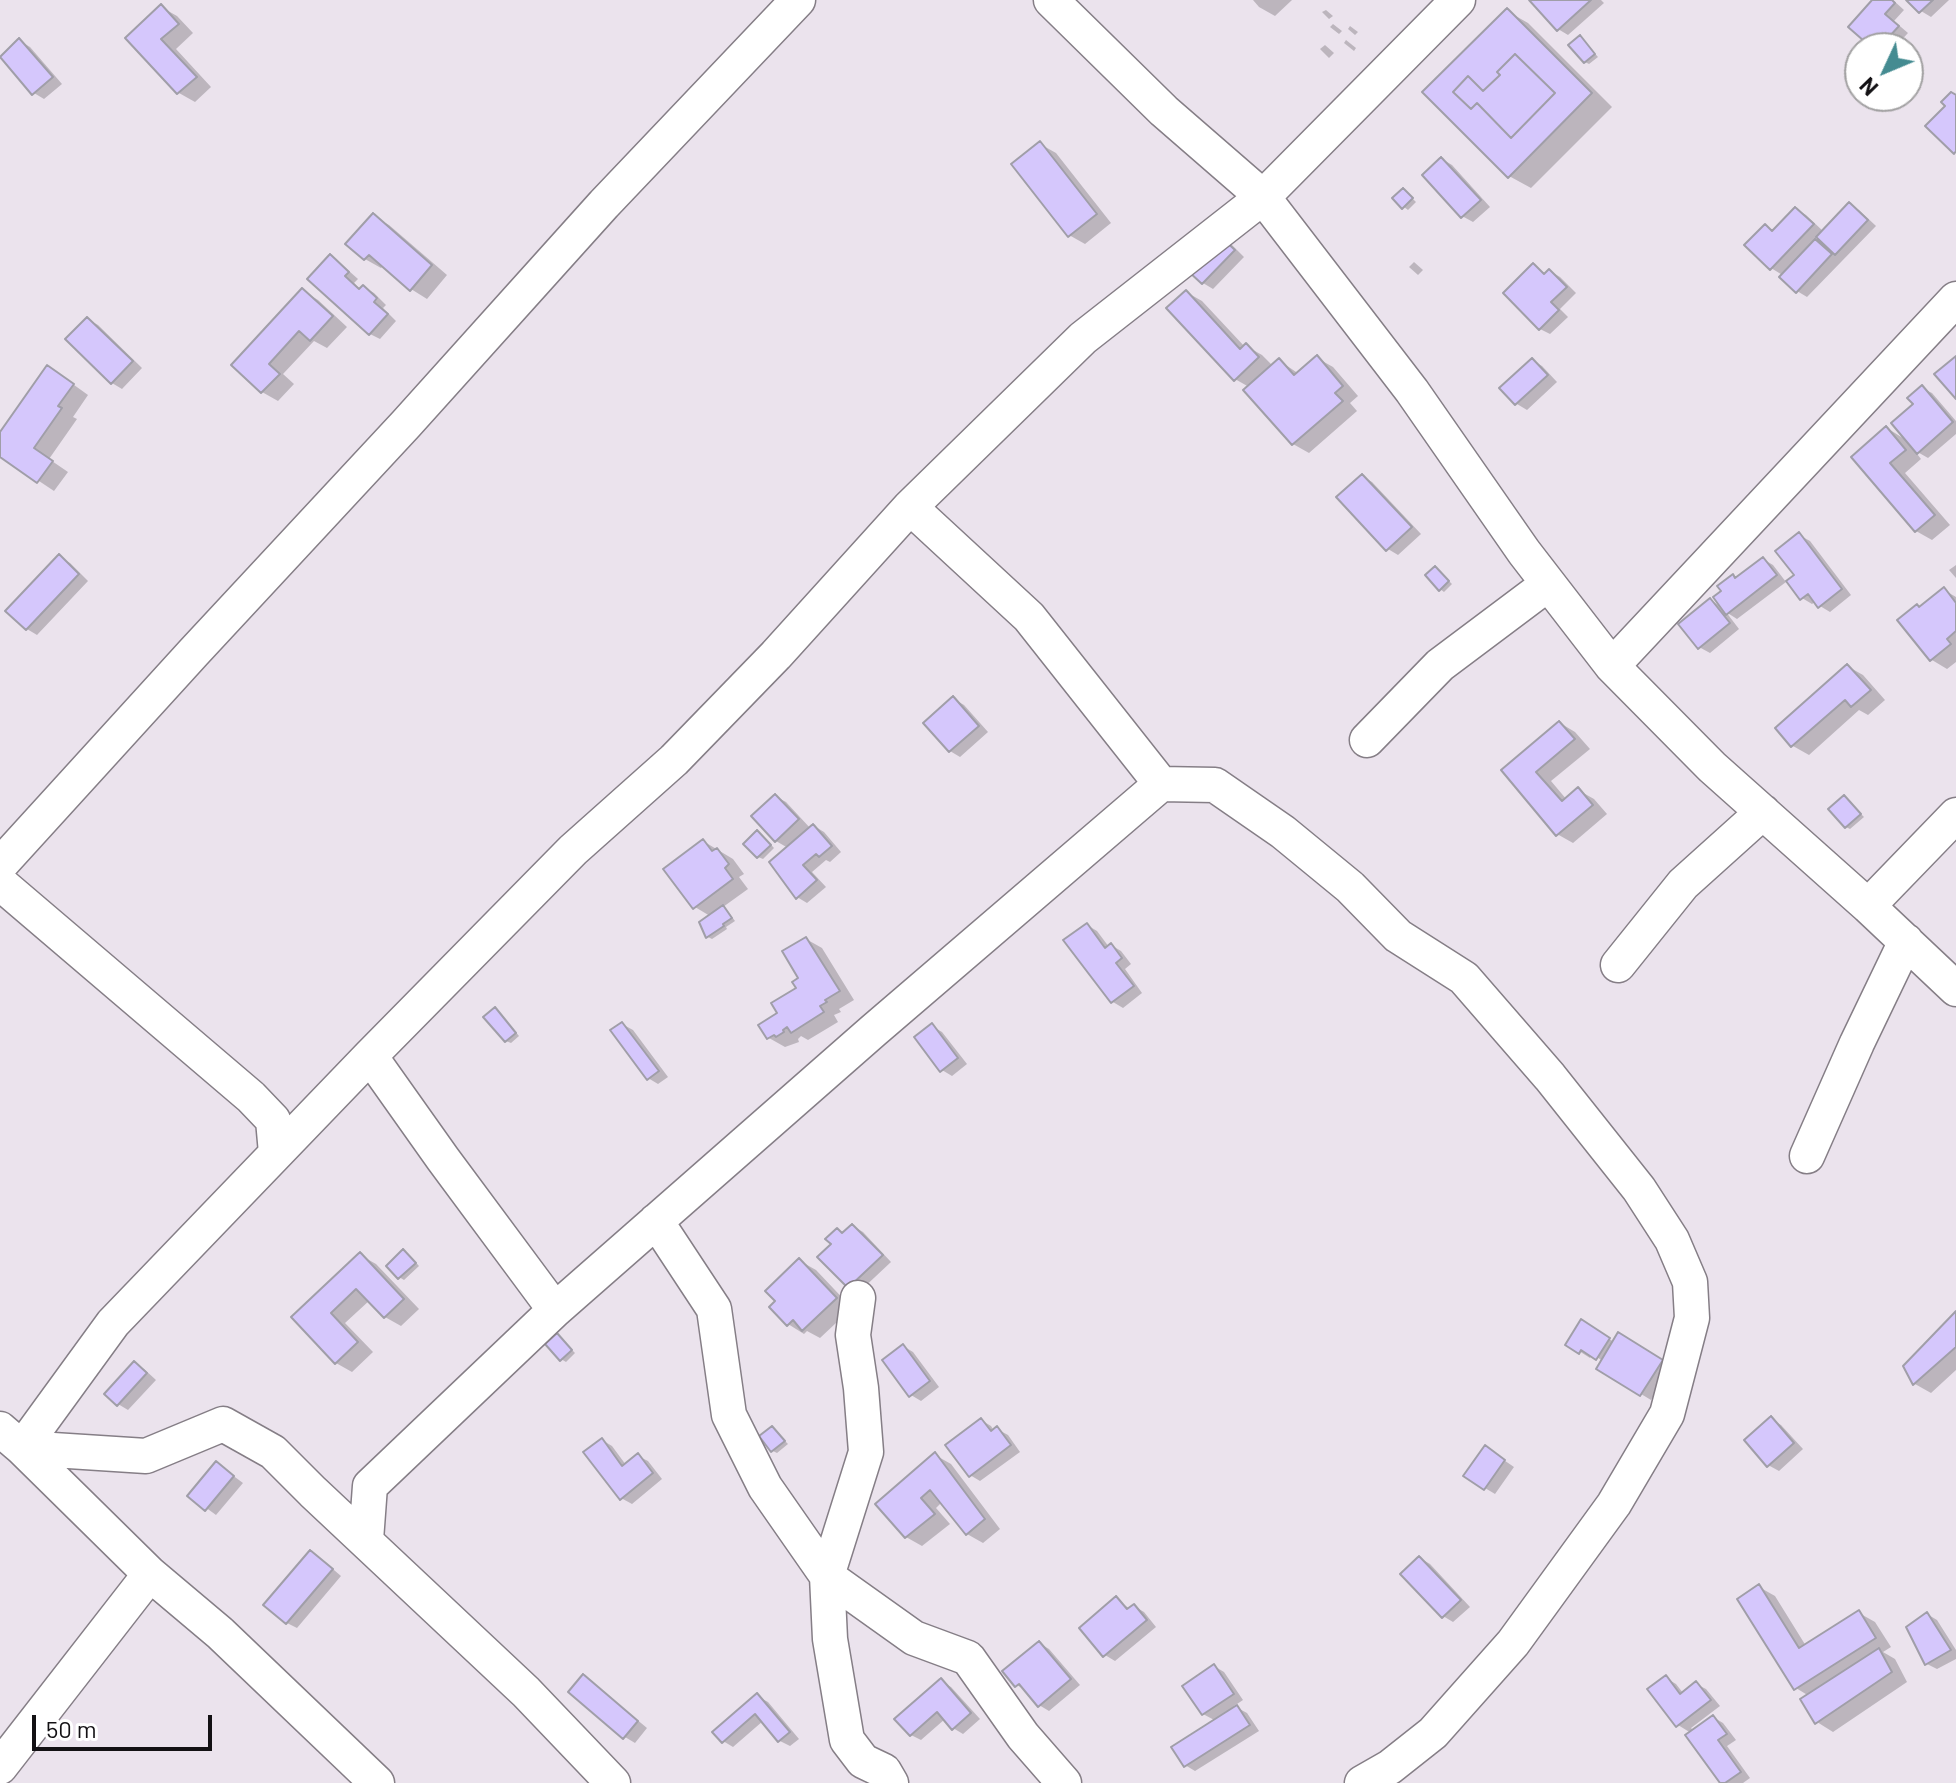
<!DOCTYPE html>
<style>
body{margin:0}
#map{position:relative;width:1956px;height:1783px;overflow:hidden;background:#ebe3ed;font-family:Barlow,sans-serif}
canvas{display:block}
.north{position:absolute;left:1844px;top:32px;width:80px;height:80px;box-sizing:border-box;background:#fff;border:2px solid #a1a0a1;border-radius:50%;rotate:226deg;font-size:22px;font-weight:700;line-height:32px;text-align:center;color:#131114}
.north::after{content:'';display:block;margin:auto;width:28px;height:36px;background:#448b91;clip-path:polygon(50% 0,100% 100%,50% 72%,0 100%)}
.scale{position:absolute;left:32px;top:1715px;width:180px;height:36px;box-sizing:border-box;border:4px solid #131114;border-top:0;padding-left:10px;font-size:24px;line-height:28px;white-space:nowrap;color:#131114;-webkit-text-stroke:6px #fff;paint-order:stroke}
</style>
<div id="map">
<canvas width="1956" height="1783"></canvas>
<div class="north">N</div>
<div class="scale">50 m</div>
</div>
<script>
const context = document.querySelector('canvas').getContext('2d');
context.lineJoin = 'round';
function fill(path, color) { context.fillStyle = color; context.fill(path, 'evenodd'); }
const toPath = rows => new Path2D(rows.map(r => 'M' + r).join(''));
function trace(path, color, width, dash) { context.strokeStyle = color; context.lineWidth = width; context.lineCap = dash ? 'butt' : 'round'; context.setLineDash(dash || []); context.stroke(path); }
fill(toPath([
 [1253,0,1292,0,1275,16,1259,7],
 [1531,0,1601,0,1604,3,1568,35,1558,29],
 [1875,0,1893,0,1904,10,1894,21,1908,33,1894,48,1875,48],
 [1909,0,1949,0,1931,17,1921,11],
 [161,7,177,16,193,33,176,49,211,87,195,102,179,93,128,38],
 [1326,10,1333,16,1329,19,1322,12],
 [1507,11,1528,23,1612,107,1531,188,1509,176],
 [1333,24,1342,31,1339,34,1330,27],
 [1350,26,1358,32,1355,35,1348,29],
 [1580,37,1598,57,1589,64,1585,62],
 [1346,40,1356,48,1354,51,1344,43],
 [20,41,30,47,62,84,44,99,34,93],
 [1325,45,1334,53,1329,58,1320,49],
 [1040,144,1056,153,1111,223,1085,244,1069,235],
 [1442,159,1452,165,1490,207,1473,222,1462,216],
 [1407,193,1416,202,1408,210,1404,207],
 [1849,205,1859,210,1876,226,1807,297,1797,291,1784,276,1771,268,1765,226,1774,231,1796,209,1806,215,1824,232],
 [1818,236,1829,249,1814,240],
 [373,216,389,225,447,275,427,299,411,289,383,266,381,268,365,259],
 [1221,240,1232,245,1244,257,1213,289,1203,283,1191,271],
 [330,257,340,263,358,279,354,283,361,290,364,287,374,293,386,305,383,308,396,321,380,339,370,334],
 [1414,262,1423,270,1418,275,1409,267],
 [1534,266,1546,274,1550,271,1560,277,1576,293,1560,309,1568,317,1550,334,1540,329],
 [303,291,318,300,347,327,327,348,314,341,283,374,294,384,278,401,262,392,234,365],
 [1186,292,1202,301,1245,347,1246,346,1262,355,1273,366,1280,361,1299,374,1317,358,1333,367,1358,396,1350,403,1357,411,1309,453,1293,444,1249,387,1235,379],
 [87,319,98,325,142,368,122,389,112,383],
 [1532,360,1542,366,1557,382,1527,410,1517,404,1502,388],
 [63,377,88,395,73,417,77,419,49,459,68,472,54,491,0,455,0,435],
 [1922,388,1932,393,1956,421,1956,434,1928,458,1914,450,1921,459,1905,473,1950,525,1932,540,1916,531,1853,457,1887,428,1906,440],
 [1362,476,1372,482,1421,534,1398,555,1388,549],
 [1799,535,1810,541,1851,595,1830,612,1820,606,1816,601,1812,604,1802,598,1796,576],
 [59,557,70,563,88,581,37,635,27,629],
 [1763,559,1773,565,1786,582,1737,619,1726,612,1739,629,1710,653,1699,647,1711,600,1723,608,1733,577,1737,579],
 [1956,565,1956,578,1949,570],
 [1439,571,1452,584,1444,592,1440,589],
 [1944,590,1956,597,1956,662,1947,669,1932,660,1921,609],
 [1847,666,1863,675,1885,700,1868,715,1859,710,1809,755,1793,746,1778,728],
 [954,699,964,705,988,732,960,757,950,751],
 [1560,723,1575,732,1590,749,1551,781,1567,800,1578,790,1594,799,1607,814,1573,843,1557,834,1504,770],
 [775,796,786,802,811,829,814,826,824,832,841,852,830,862,826,860,812,872,826,887,807,903,797,897,788,848,776,841],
 [1844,797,1864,817,1850,829,1846,827],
 [762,835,774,848,763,859,758,857],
 [703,841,733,859,744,874,739,877,748,889,723,907,727,910,735,921,726,927,727,929,712,939,708,937,710,916,695,907],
 [1087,925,1097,931,1109,947,1111,945,1121,951,1131,964,1125,969,1142,993,1123,1008,1113,1002,1066,941],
 [806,939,822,948,854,1000,839,1009,841,1012,834,1015,838,1022,808,1040,801,1036,798,1039,799,1042,785,1047,769,1038,780,1014,798,988],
 [495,1009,499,1012,519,1036,511,1043,506,1041],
 [622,1024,633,1030,668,1077,658,1084,648,1078],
 [932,1026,942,1032,967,1064,952,1076,942,1070],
 [853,1226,863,1232,891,1262,859,1292,849,1287],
 [408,1254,419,1266,404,1280,399,1277],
 [360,1255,376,1264,419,1309,401,1326,385,1317,370,1300,345,1323,373,1352,352,1372,336,1363,294,1317],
 [800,1261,816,1270,852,1308,820,1338,807,1331,804,1334,788,1324],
 [1956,1314,1956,1370,1931,1393,1915,1384,1905,1366],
 [1582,1322,1614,1342,1619,1335,1672,1367,1651,1400,1598,1368,1603,1361,1592,1354,1590,1358,1568,1344],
 [558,1336,575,1353,566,1362,561,1359],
 [903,1346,913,1352,939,1387,921,1401,911,1395],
 [134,1364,144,1369,156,1380,128,1410,118,1404],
 [1771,1419,1781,1425,1803,1449,1779,1471,1768,1465],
 [981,1420,991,1426,994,1431,997,1429,1008,1435,1020,1452,980,1481,970,1475],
 [772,1428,788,1444,777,1453,773,1451],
 [602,1440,612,1446,626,1465,638,1456,648,1461,662,1479,632,1504,621,1498],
 [1495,1454,1514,1467,1495,1494,1485,1488],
 [935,1455,951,1464,1000,1529,983,1543,967,1534,942,1502,936,1508,950,1524,922,1546,906,1537],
 [216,1463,243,1483,216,1515,190,1496],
 [310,1552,320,1558,341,1576,297,1628,287,1623,266,1605],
 [1420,1558,1430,1564,1470,1607,1453,1622,1443,1616],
 [1759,1587,1775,1596,1806,1646,1859,1613,1875,1622,1891,1647,1883,1652,1895,1659,1907,1682,1833,1732,1817,1722,1809,1696,1796,1688],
 [1116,1599,1130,1609,1134,1606,1144,1612,1156,1627,1115,1661,1105,1655],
 [1927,1614,1937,1620,1956,1650,1956,1659,1937,1669,1927,1664],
 [1039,1643,1049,1649,1080,1685,1049,1711,1039,1705,1027,1691,1017,1685],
 [1214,1666,1224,1672,1243,1700,1234,1706,1247,1713,1259,1731,1195,1771,1185,1765,1216,1721,1203,1714],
 [583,1677,593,1683,647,1728,635,1743,625,1737,571,1692],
 [1666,1678,1676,1684,1683,1693,1696,1684,1706,1689,1720,1706,1691,1728,1694,1731,1713,1717,1723,1723,1736,1740,1727,1746,1750,1778,1743,1783,1722,1783,1691,1733,1678,1725],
 [941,1681,951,1687,980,1719,963,1734,953,1728,945,1719,921,1740,911,1735],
 [757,1696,768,1702,799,1739,790,1746,780,1741,763,1721,733,1747,723,1741]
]), '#0003');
const building = toPath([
 [1529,0,1591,0,1557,31,1529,0],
 [1872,0,1892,0,1895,3,1885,14,1899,26,1879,48,1872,48,1848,27,1872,0],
 [1906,0,1933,0,1919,13,1906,0],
 [161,4,179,24,161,39,197,77,177,94,125,38,161,4],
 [1507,8,1592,93,1508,178,1422,92,1507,8],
 [1515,54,1555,93,1511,138,1477,103,1471,109,1453,92,1468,76,1483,91,1500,75,1497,72,1515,54],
 [1580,35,1595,54,1584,63,1568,45,1580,35],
 [19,38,53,77,32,95,0,57,19,38],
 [1515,54,1555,93,1511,138,1477,103,1471,109,1453,92,1468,76,1483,91,1500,75,1497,72,1515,54],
 [1951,92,1956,95,1956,151,1954,154,1925,126,1945,106,1941,102,1951,92],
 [1040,141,1097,214,1068,237,1011,164,1040,141],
 [1441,157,1481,200,1461,218,1422,175,1441,157],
 [1403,188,1413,198,1402,209,1392,198,1403,188],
 [1849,202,1868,220,1835,255,1816,237,1849,202],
 [1795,207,1814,224,1770,270,1744,245,1765,224,1772,231,1795,207],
 [373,213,432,265,410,291,369,255,364,260,345,244,373,213],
 [1221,237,1235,250,1202,284,1188,271,1221,237],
 [1815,239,1832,254,1796,293,1779,277,1815,239],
 [330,254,349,272,345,276,359,289,363,285,377,298,374,302,388,314,369,335,307,279,330,254],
 [1533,263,1544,274,1549,269,1567,287,1551,302,1559,310,1539,330,1503,293,1533,263],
 [302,288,333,316,310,341,299,331,269,364,280,374,261,393,231,365,302,288],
 [1186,290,1240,349,1246,343,1259,357,1234,381,1166,308,1186,290],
 [87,317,133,361,111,384,65,339,87,317],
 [1317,355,1343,386,1335,393,1343,401,1292,445,1243,390,1279,358,1294,375,1317,355],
 [1956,356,1956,399,1934,374,1956,356],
 [1532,358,1548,375,1515,405,1499,388,1532,358],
 [47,365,74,384,58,406,62,408,34,448,53,461,37,483,0,457,0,432,47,365],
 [1922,385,1953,422,1917,454,1891,423,1913,404,1907,398,1922,385],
 [1886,426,1906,450,1890,463,1935,515,1915,532,1851,457,1886,426],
 [1362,474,1412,527,1386,551,1336,497,1362,474],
 [1799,532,1842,589,1818,608,1808,594,1800,600,1786,581,1794,575,1775,551,1799,532],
 [59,554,79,574,26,630,5,611,59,554],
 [1763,557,1777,575,1726,615,1713,597,1721,591,1717,586,1733,574,1735,578,1763,557],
 [1435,566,1449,581,1439,591,1425,575,1435,566],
 [1944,587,1956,603,1956,631,1947,639,1951,644,1930,661,1897,620,1917,604,1919,607,1944,587],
 [1710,598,1730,623,1698,649,1678,624,1710,598],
 [1847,664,1871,690,1851,707,1845,700,1791,747,1775,728,1847,664],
 [953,696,979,726,949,752,923,723,953,696],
 [1559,721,1575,739,1536,772,1562,801,1578,787,1593,805,1556,836,1501,770,1559,721],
 [775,794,799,819,775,842,751,816,775,794],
 [1844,795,1861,814,1845,828,1828,809,1844,795],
 [813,824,832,846,819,857,816,854,803,865,817,880,796,899,769,862,813,824],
 [757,830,771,845,757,858,743,844,757,830],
 [703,839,712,851,717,848,729,864,725,868,733,879,693,909,663,869,703,839],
 [723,905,732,918,723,924,724,926,706,938,699,922,723,905],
 [1087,923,1105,948,1111,943,1122,958,1116,963,1134,986,1111,1003,1063,940,1087,923],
 [806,937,840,991,825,1000,827,1002,820,1006,824,1012,791,1033,787,1027,783,1030,784,1032,776,1037,774,1035,767,1039,758,1025,777,1013,771,1003,796,988,792,982,798,978,782,951,806,937],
 [495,1007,516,1033,505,1042,483,1017,495,1007],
 [622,1022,659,1071,647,1080,610,1030,622,1022],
 [932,1023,958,1058,940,1072,914,1037,932,1023],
 [852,1224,883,1255,848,1288,817,1257,831,1244,825,1239,837,1228,842,1233,852,1224],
 [403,1249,416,1263,398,1279,386,1266,403,1249],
 [360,1252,404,1299,384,1318,356,1289,331,1313,358,1342,335,1364,291,1317,360,1252],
 [799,1258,837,1298,802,1331,793,1320,787,1326,769,1307,775,1301,765,1291,799,1258],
 [1956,1311,1956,1347,1913,1385,1903,1366,1956,1311],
 [1581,1319,1610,1338,1596,1360,1581,1350,1579,1354,1565,1345,1581,1319],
 [1618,1332,1663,1360,1640,1396,1596,1369,1618,1332],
 [557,1333,572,1350,560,1361,545,1344,557,1333],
 [903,1344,930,1381,909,1397,882,1360,903,1344],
 [134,1361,147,1373,117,1406,104,1394,134,1361],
 [1771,1416,1794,1443,1767,1467,1744,1440,1771,1416],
 [981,1418,991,1431,997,1426,1011,1445,969,1477,945,1445,981,1418],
 [772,1426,785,1441,771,1452,759,1436,772,1426],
 [602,1438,622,1466,638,1453,653,1473,620,1500,583,1452,602,1438],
 [1485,1445,1505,1460,1484,1490,1463,1476,1485,1445],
 [935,1452,985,1519,966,1535,930,1490,921,1498,935,1514,905,1538,875,1504,935,1452],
 [216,1461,234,1476,205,1511,187,1496,216,1461],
 [310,1550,333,1569,286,1624,263,1605,310,1550],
 [1419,1556,1461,1600,1442,1618,1400,1574,1419,1556],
 [1759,1584,1799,1648,1859,1610,1876,1638,1794,1690,1737,1599,1759,1584],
 [1116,1596,1127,1609,1134,1604,1147,1620,1103,1657,1079,1628,1116,1596],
 [1927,1612,1951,1650,1925,1665,1906,1627,1927,1612],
 [1039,1641,1071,1679,1038,1707,1019,1684,1015,1687,1002,1671,1039,1641],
 [1879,1648,1892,1672,1815,1724,1800,1699,1879,1648],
 [1214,1664,1234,1694,1202,1715,1182,1686,1214,1664],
 [583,1674,638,1721,623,1739,568,1692,583,1674],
 [1666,1675,1680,1694,1696,1681,1711,1700,1676,1727,1647,1689,1666,1675],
 [941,1678,971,1713,952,1730,937,1712,910,1736,894,1719,941,1678],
 [757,1693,790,1732,778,1742,755,1714,722,1743,712,1732,757,1693],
 [1237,1705,1250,1725,1184,1767,1171,1747,1237,1705],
 [1713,1715,1727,1734,1718,1740,1741,1772,1725,1783,1720,1783,1685,1735,1713,1715]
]);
fill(building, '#d5c7fc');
trace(building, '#a09ea8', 2);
const minor = toPath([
 [1051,0,1164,111,1263,197,1412,391,1524,552,1612,666,1712,767,1868,906,1956,989],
 [910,507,1029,617,1161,784,1215,785,1283,832,1350,887,1398,936,1464,978,1550,1077,1639,1189,1672,1240,1690,1282,1692,1318,1667,1414,1614,1504,1513,1643,1433,1733,1390,1767,1362,1783],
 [1612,666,1956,299],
 [1367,740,1440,665,1548,584],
 [0,865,194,652,406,424,604,204,798,0],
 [0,883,251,1097,273,1120,276,1153],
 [1868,906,1956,815],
 [1618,965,1683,884,1763,812],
 [370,1056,443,1159,555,1310],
 [1807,1156,1857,1043,1906,941],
 [656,1221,714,1309,729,1415,765,1487,827,1576,914,1638,968,1658,1023,1736,1064,1783],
 [858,1298,853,1335,861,1388,866,1452,827,1576,830,1639,847,1740,863,1761,884,1771,891,1783],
 [0,1429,22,1448,150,1574,220,1633,377,1783],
 [22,1448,113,1323,370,1056,573,850,674,760,776,655,910,507,1083,338,1263,197,1458,0],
 [22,1448,146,1456,223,1424,273,1452,313,1492,526,1692,613,1783],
 [366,1540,370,1486,555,1310,873,1031,1161,784],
 [0,1767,150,1574]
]);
trace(minor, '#857e86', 37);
trace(minor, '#fff', 34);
</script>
